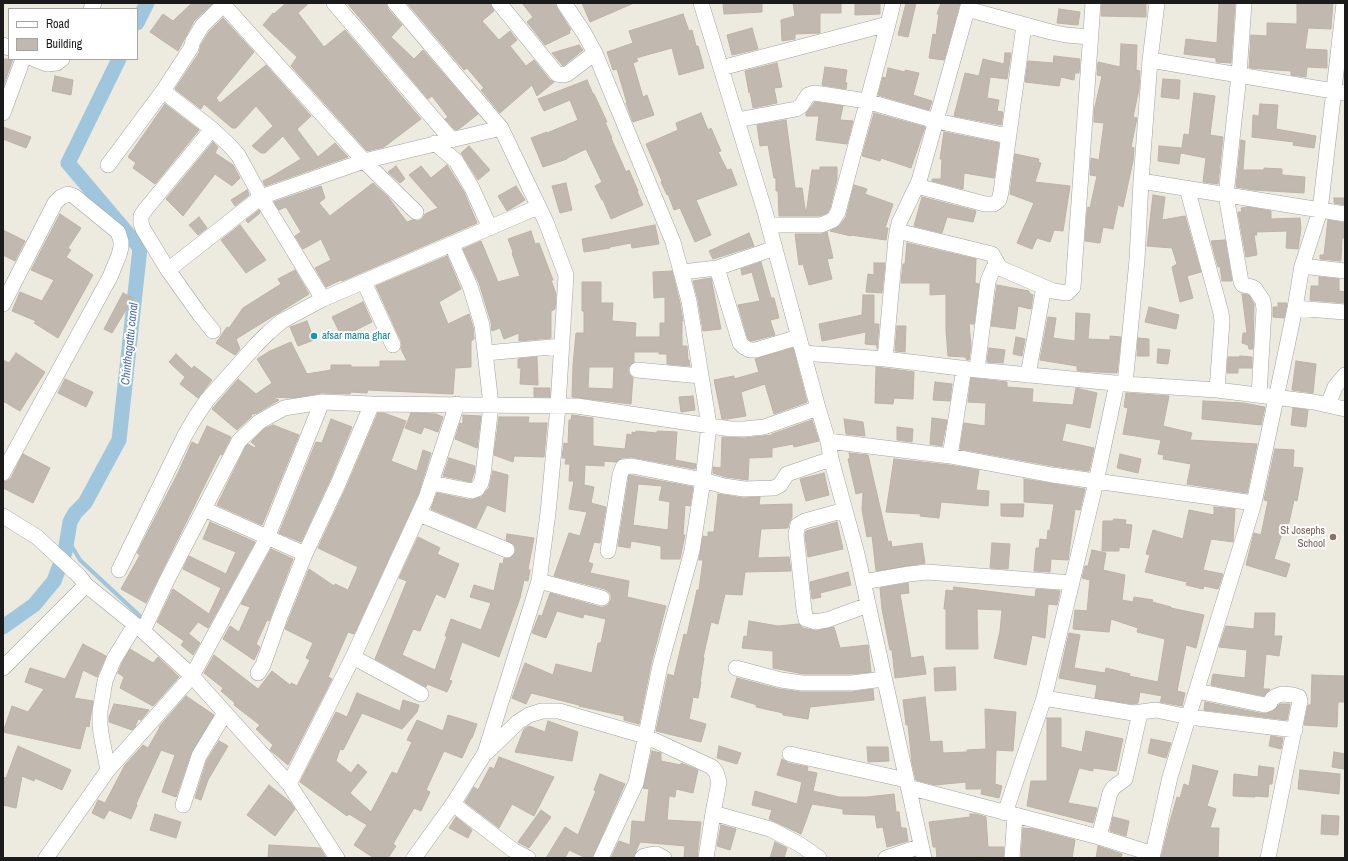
<!DOCTYPE html>
<style>
body{margin:0}
#map{position:relative;width:1348px;height:861px;overflow:hidden;background:#edeae0;font-family:"Archivo Narrow",sans-serif}
canvas{display:block}
.frame{position:absolute;inset:0;border:4px solid #1b1b1b;pointer-events:none}
.legend{position:absolute;left:8px;top:8px;width:130px;height:52px;box-sizing:border-box;background:#fff;border:1px solid #a4a4a4;margin:0;padding:5px 7px;list-style:none;font-size:12px;color:#1b1b1b}
.legend li{display:flex;align-items:center;gap:8px;height:20px}
.legend b{width:20px;border:1px solid #a4a4a4}
</style>
<div id="map">
<canvas width="1348" height="861"></canvas>
<div class="frame"></div>
<ul class="legend">
<li><b style="height:5px;background:#fff"></b>Road</li>
<li><b style="height:11px;background:#c1b9b0"></b>Building</li>
</ul>
</div>
<script>
const context = document.querySelector('canvas').getContext('2d');
context.lineJoin = 'round';
const toPath = rows => new Path2D(rows.map(r => 'M' + r).join(''));
function trace(path, color, width, dash) { context.strokeStyle = color; context.lineWidth = width; context.lineCap = dash ? 'butt' : 'round'; context.setLineDash(dash || []); context.stroke(path); }
function fill(path, color) { context.fillStyle = color; context.fill(path, 'evenodd'); }
function write(font, color, halo, rows, align = 'center') {
  context.font = font + ' "Archivo Narrow",sans-serif'; context.lineWidth = 4; context.setLineDash([]); context.textBaseline = 'middle'; context.strokeStyle = halo; context.fillStyle = color; for (const [text, x, y, turn = 0] of rows) {
    context.save(); context.translate(x, y); context.rotate((+turn || 0) * Math.PI / 180); context.textAlign = isNaN(turn) ? turn : align; if (halo) context.strokeText(text, 0, 0); context.fillText(text, 0, 0); context.restore();
  }
}
trace(toPath([
 [67,532,71,545,80,560,140,616]
]), '#9fc6dc', 4);
trace(toPath([
 [137,23,147,3],
 [3,627,34,605,54,581,65,552,70,522,75,513,85,503,119,440,140,248,68,163,119,59]
]), '#9fc6dc', 15);
const building = toPath([
 [192,3,212,4,194,21,178,51,150,32,163,14,173,21,192,3],
 [286,3,309,3,298,13,324,47,345,30,421,119,384,147,367,151,291,66,297,57,263,25,273,13,274,14,286,3],
 [347,3,386,3,388,9,402,25,391,37,414,59,423,50,478,114,459,129,455,130,445,119,448,117,432,96,428,99,347,3],
 [407,3,490,3,494,11,482,21,499,40,510,31,517,40,510,46,526,66,534,60,550,80,554,82,537,96,532,85,500,113,481,90,484,88,467,68,464,70,407,3],
 [522,3,555,3,557,8,571,30,569,31,570,33,545,45,527,22,533,17,522,3],
 [582,3,634,3,590,22,582,3],
 [723,3,762,3,762,12,724,14,723,3],
 [793,3,841,3,841,13,820,13,820,33,795,34,795,39,782,41,781,20,795,16,793,3],
 [855,3,880,3,880,14,855,15,855,3],
 [906,3,916,3,908,37,898,35,906,3],
 [941,3,960,3,944,60,929,58,933,34,936,35,939,14,937,14,941,3],
 [1102,3,1146,3,1146,17,1101,16,1102,3],
 [1219,3,1235,3,1231,63,1216,62,1216,58,1184,54,1186,39,1217,43,1219,3],
 [1297,3,1333,3,1331,29,1308,28,1305,49,1327,50,1327,68,1307,67,1306,77,1291,75,1291,71,1249,68,1251,35,1267,36,1267,23,1297,24,1297,3],
 [1059,9,1080,12,1078,25,1057,23,1059,9],
 [683,14,689,31,692,30,696,46,698,46,704,68,679,75,672,48,636,58,638,61,633,63,643,97,647,95,654,115,633,122,626,103,627,103,617,69,613,70,607,52,633,43,629,31,683,14],
 [223,18,254,52,216,98,220,103,266,65,311,116,297,129,318,157,335,143,348,157,265,186,263,181,271,177,301,159,283,136,265,153,261,153,252,146,273,126,256,106,236,128,232,128,204,104,201,109,175,89,199,53,201,45,209,32,223,18],
 [752,28,758,49,732,55,727,35,752,28],
 [1121,44,1137,45,1136,70,1140,71,1139,89,1133,117,1137,118,1131,147,1134,148,1133,161,1123,207,1118,205,1113,229,1103,227,1100,243,1085,241,1087,213,1088,207,1090,208,1097,176,1090,175,1091,158,1099,160,1104,123,1094,122,1094,111,1102,76,1097,75,1098,62,1120,67,1121,44],
 [579,45,583,50,563,66,552,53,579,45],
 [1005,53,1011,53,1007,79,990,77,987,98,999,100,997,111,1003,112,1001,125,954,116,965,73,979,76,983,59,1004,64,1005,53],
 [1054,56,1080,59,1079,73,1075,73,1074,80,1061,77,1059,86,1025,82,1028,61,1053,63,1054,56],
 [3,59,13,59,3,87,3,59],
 [777,63,782,87,774,88,777,103,753,108,750,92,749,93,745,71,777,63],
 [825,67,847,70,845,82,847,83,846,89,822,85,825,67],
 [888,68,905,72,905,70,919,73,913,95,932,101,929,110,878,95,883,77,886,78,888,68],
 [55,76,73,80,71,95,52,91,55,76],
 [1163,79,1180,80,1179,99,1161,97,1163,79],
 [587,80,593,94,594,94,607,122,605,122,612,138,611,138,626,172,629,170,638,191,637,191,643,205,611,219,603,200,602,200,595,186,602,182,586,149,567,158,567,159,543,167,531,138,547,132,547,133,578,120,570,100,544,111,538,99,587,80],
 [1194,93,1215,96,1210,135,1223,137,1218,184,1203,182,1206,158,1181,153,1184,134,1189,135,1194,93],
 [815,102,843,106,840,120,853,121,847,144,816,140,819,116,806,116,806,113,815,102],
 [165,104,199,130,155,184,133,168,136,163,128,157,165,104],
 [1260,104,1278,105,1276,129,1316,136,1314,148,1293,145,1294,142,1252,137,1253,115,1259,116,1260,104],
 [701,113,708,130,711,128,721,151,718,152,727,170,731,169,737,185,696,200,711,235,695,242,680,208,674,210,668,194,667,195,661,182,662,181,646,144,678,130,676,123,701,113],
 [874,113,925,127,911,168,881,158,880,161,862,156,874,113],
 [786,120,795,188,802,188,806,215,812,170,820,170,820,167,837,167,837,179,830,208,827,213,819,216,779,216,778,191,776,191,776,178,774,178,768,145,760,146,757,125,786,120],
 [3,127,31,137,26,148,3,139,3,127],
 [944,132,999,143,994,178,964,173,963,189,932,181,932,179,941,179,942,159,940,159,944,132],
 [1241,140,1245,141,1243,170,1264,170,1264,168,1282,169,1282,175,1305,177,1304,193,1254,190,1236,187,1241,140],
 [213,142,218,147,215,153,233,165,240,178,232,186,215,174,183,216,166,199,213,142],
 [469,146,490,170,478,180,461,153,469,146],
 [1159,146,1181,148,1179,164,1158,161,1159,146],
 [1015,154,1039,159,1038,162,1041,163,1035,182,1070,186,1063,231,1054,230,1050,242,1037,238,1032,249,1017,243,1034,203,1010,194,1015,154],
 [447,165,464,192,477,223,342,281,341,280,326,287,315,268,331,260,321,239,303,249,295,236,301,232,286,207,279,210,274,202,321,186,325,198,319,203,330,216,373,183,388,197,407,222,412,220,418,221,422,219,425,214,438,208,409,175,421,166,431,178,447,165],
 [396,166,405,179,400,183,388,172,396,166],
 [566,183,572,210,560,213,552,186,566,183],
 [854,185,867,189,865,194,893,204,885,228,888,228,886,240,851,235,851,236,830,231,840,225,846,217,854,185],
 [516,186,525,200,507,211,498,196,516,186],
 [247,190,249,195,235,206,231,200,247,190],
 [1153,195,1165,197,1162,220,1185,216,1201,272,1187,276,1193,298,1180,302,1172,267,1177,264,1172,248,1147,246,1153,195],
 [922,197,976,211,973,222,947,217,942,233,914,226,922,197],
 [1334,198,1345,198,1345,205,1334,203,1334,198],
 [1248,207,1271,211,1271,219,1300,218,1301,229,1298,249,1286,248,1287,231,1256,232,1257,235,1254,235,1257,255,1246,257,1238,212,1242,212,1241,208,1248,207],
 [259,210,260,213,248,223,246,220,259,210],
 [60,214,81,228,68,248,71,250,66,257,93,275,58,338,34,323,36,321,12,311,20,292,42,301,54,280,31,270,60,214],
 [199,217,207,228,198,235,189,225,199,217],
 [1328,220,1345,223,1345,238,1342,238,1341,261,1320,259,1320,255,1324,255,1328,220],
 [240,225,266,260,246,273,221,240,240,225],
 [655,225,659,244,632,248,631,243,610,247,610,248,584,252,582,239,655,225],
 [3,230,25,241,15,261,3,255,3,230],
 [531,231,535,244,539,243,553,280,551,280,556,294,555,309,551,311,551,338,519,341,519,333,504,339,500,328,492,331,491,322,479,283,463,249,481,241,498,282,520,276,512,253,513,252,508,239,531,231],
 [827,232,833,258,827,259,832,279,809,285,803,264,799,265,795,234,821,234,827,232],
 [749,233,754,246,713,259,709,251,749,233],
 [1225,240,1232,281,1222,281,1220,266,1218,267,1211,241,1225,240],
 [907,243,976,259,975,283,979,284,974,324,969,324,971,346,969,360,966,359,966,357,948,356,946,331,946,294,930,295,930,283,901,283,903,264,905,264,907,243],
 [447,256,461,289,439,302,448,324,469,314,473,327,474,339,471,341,471,367,455,368,453,394,368,390,367,393,351,392,350,394,322,393,293,398,270,397,279,400,257,413,249,415,252,416,237,430,212,409,238,379,256,394,272,383,257,359,270,351,291,342,307,374,331,370,331,365,351,365,351,367,380,367,380,361,407,361,401,349,402,345,401,341,376,286,447,256],
 [761,262,771,298,774,298,779,318,770,320,775,335,752,341,749,340,747,336,738,305,760,301,752,272,742,275,741,269,761,262],
 [874,263,885,263,882,293,866,292,868,274,874,275,874,263],
 [295,270,309,294,236,339,240,349,235,355,216,343,227,327,229,328,243,308,281,284,278,279,295,270],
 [672,271,680,303,683,321,682,320,682,346,687,346,688,360,689,360,690,366,667,364,667,354,659,354,659,352,634,352,634,362,630,365,628,370,629,374,633,378,631,404,572,397,573,365,576,333,584,333,584,311,582,311,582,282,601,282,601,303,613,303,612,321,636,323,635,337,660,337,660,323,665,323,665,297,654,298,653,272,672,271],
 [589,367,614,367,613,389,588,388,589,367],
 [1319,277,1339,279,1339,291,1345,292,1345,303,1310,300,1311,286,1319,286,1319,277],
 [711,278,721,329,703,331,698,300,693,281,711,278],
 [997,285,1029,291,1029,293,1033,295,1031,309,1018,306,1015,329,991,326,997,285],
 [123,293,133,298,112,333,104,329,123,293],
 [1242,294,1249,295,1254,304,1253,349,1249,349,1248,345,1242,343,1243,333,1247,333,1242,294],
 [863,295,874,295,874,324,879,324,877,349,877,345,865,344,866,332,822,341,819,324,862,315,863,295],
 [363,302,372,322,342,337,332,317,363,302],
 [1278,303,1287,303,1284,318,1273,317,1273,307,1278,307,1278,303],
 [1149,307,1179,315,1176,329,1145,322,1149,307],
 [1076,313,1090,314,1088,339,1110,340,1110,336,1121,337,1117,373,1079,371,1077,370,1077,366,1040,360,1048,317,1056,318,1053,338,1075,341,1076,313],
 [307,321,314,340,298,346,290,327,307,321],
 [897,326,906,326,905,352,895,351,897,326],
 [1016,337,1025,339,1022,356,1013,354,1016,337],
 [1138,338,1149,339,1149,356,1137,356,1138,338],
 [793,348,807,402,774,414,765,384,741,392,746,416,727,419,722,419,714,380,734,376,734,379,759,372,755,359,793,348],
 [989,348,1005,350,1003,363,987,362,989,348],
 [1158,349,1170,350,1168,364,1157,363,1158,349],
 [16,353,45,372,20,411,3,401,3,360,9,363,16,353],
 [176,354,192,369,194,366,212,380,198,398,180,384,185,377,169,362,176,354],
 [1240,356,1252,357,1252,368,1238,368,1238,373,1227,373,1228,357,1240,357,1240,356],
 [537,357,538,385,520,384,521,368,518,368,518,359,537,357],
 [1296,361,1316,364,1313,393,1292,390,1296,361],
 [876,367,914,372,913,399,894,398,893,404,875,403,876,367],
 [971,378,1007,382,1007,387,1033,389,1032,402,1073,405,1076,388,1097,393,1090,428,1066,423,1062,441,1094,448,1089,471,1053,466,960,449,964,423,985,426,986,403,968,402,971,378],
 [65,379,93,392,86,407,58,393,65,379],
 [935,382,952,384,950,401,933,400,935,382],
 [534,388,550,388,550,397,534,397,534,388],
 [1126,393,1169,396,1163,426,1192,433,1190,440,1257,444,1247,493,1187,484,1191,464,1163,459,1164,455,1158,454,1161,440,1123,434,1128,408,1124,407,1126,393],
 [693,396,695,410,681,412,679,397,693,396],
 [1203,401,1243,403,1265,407,1261,425,1202,419,1203,401],
 [1293,408,1308,410,1306,427,1291,425,1293,408],
 [378,413,384,413,406,421,391,461,417,471,423,450,431,453,418,495,354,634,348,632,328,677,332,679,288,765,270,750,273,745,256,729,260,725,234,705,235,703,221,691,223,688,204,673,214,655,258,689,272,671,290,685,291,683,297,686,310,660,306,658,313,643,285,629,309,569,334,586,335,584,348,590,358,567,318,548,346,488,378,413],
 [411,413,436,414,443,417,438,432,424,427,421,434,405,428,411,413],
 [463,415,481,416,477,448,455,439,460,423,463,424,463,415],
 [572,415,593,418,593,446,625,449,627,434,632,435,632,432,636,433,636,431,657,433,657,431,677,432,675,460,696,464,695,469,631,457,622,458,616,462,604,461,604,466,585,465,584,485,594,487,591,503,606,507,600,543,594,542,588,562,593,564,590,573,629,581,627,597,666,606,651,664,639,724,624,720,624,716,579,706,579,705,531,693,526,704,512,698,525,663,553,675,556,664,592,673,598,643,601,643,606,619,584,614,583,618,557,611,546,638,532,633,539,615,542,616,550,593,600,607,604,607,608,605,611,600,611,595,609,592,605,589,554,576,569,533,580,536,587,512,569,509,574,481,569,481,570,464,565,464,566,458,562,458,564,443,568,444,569,420,571,420,572,415],
 [499,417,529,417,528,423,547,423,544,457,514,456,513,462,494,455,499,417],
 [932,418,947,420,942,446,930,444,932,418],
 [331,419,352,427,330,480,301,542,279,533,316,442,322,443,331,419],
 [844,419,863,422,865,436,846,434,844,419],
 [812,420,819,441,794,447,793,444,772,448,772,457,749,458,748,480,726,477,713,473,713,467,721,468,722,437,744,438,772,435,772,434,812,420],
 [273,425,299,435,262,525,217,505,246,446,248,444,255,448,256,446,251,442,264,429,273,425],
 [207,426,231,437,222,455,220,454,146,603,121,589,140,555,137,553,178,473,192,442,198,445,207,426],
 [897,427,913,429,912,442,897,440,897,427],
 [1275,449,1294,450,1293,467,1303,468,1297,501,1294,500,1288,527,1284,527,1274,559,1290,564,1286,577,1246,565,1254,533,1261,535,1268,501,1264,500,1275,449],
 [849,453,868,455,888,542,891,541,892,547,922,543,925,563,876,571,872,536,867,537,862,510,863,492,856,494,848,459,850,458,849,453],
 [23,454,50,468,33,503,3,488,3,482,7,481,11,478,23,454],
 [1120,454,1141,459,1138,473,1117,468,1120,454],
 [449,458,475,466,474,473,471,482,443,476,449,458],
 [894,459,949,465,979,470,976,490,989,491,988,506,941,502,939,518,920,516,921,514,886,512,894,459],
 [493,471,508,475,505,512,487,505,476,528,431,509,437,493,470,500,481,497,489,488,493,471],
 [824,473,829,495,806,501,800,479,824,473],
 [629,475,693,487,690,506,685,505,683,535,685,535,680,559,661,559,661,546,631,541,630,548,618,546,629,475],
 [638,484,662,486,659,500,670,502,668,530,633,525,638,484],
 [1024,479,1085,489,1080,510,1075,509,1068,560,1051,559,1050,572,1034,571,1036,548,1039,548,1040,539,1047,540,1048,530,1050,531,1054,504,1024,502,1024,479],
 [718,494,743,498,760,497,759,505,792,504,792,518,789,523,788,528,761,529,758,558,789,557,791,571,745,572,742,595,725,594,718,624,711,622,703,658,704,658,700,682,701,682,698,698,693,697,689,719,706,724,701,742,656,731,668,674,674,676,684,634,687,635,697,590,699,590,703,560,699,560,703,536,708,537,708,532,714,532,718,494],
 [1001,504,1024,504,1023,517,1001,516,1001,504],
 [1214,507,1235,509,1233,542,1211,539,1203,570,1223,574,1218,589,1204,586,1203,589,1186,585,1187,582,1145,572,1150,555,1146,554,1153,530,1183,539,1189,510,1214,515,1214,507],
 [1114,519,1126,520,1125,524,1132,525,1129,548,1119,547,1119,551,1102,551,1103,521,1113,521,1114,519],
 [210,522,255,542,208,628,198,622,187,636,189,634,200,643,193,655,181,645,184,641,157,622,173,589,209,614,221,588,183,569,189,556,226,574,236,552,203,539,210,522],
 [837,522,843,549,808,557,805,535,806,531,837,522],
 [507,534,534,538,528,569,530,570,528,581,524,580,520,598,499,657,462,642,449,680,452,681,447,692,427,684,426,687,375,659,407,581,399,578,418,537,440,548,437,554,459,564,445,598,436,594,420,631,413,629,402,655,435,670,447,636,445,636,451,619,481,630,491,603,470,597,474,585,494,591,500,563,503,564,504,558,508,559,512,557,515,553,516,549,514,545,506,540,507,534],
 [992,543,1010,544,1008,569,990,568,992,543],
 [271,549,293,559,269,621,267,620,256,644,260,647,254,660,223,639,230,626,239,632,250,607,241,604,271,549],
 [1092,550,1106,553,1103,570,1125,575,1122,600,1133,602,1134,597,1153,600,1152,602,1171,607,1171,608,1204,615,1196,648,1186,645,1177,691,1185,693,1182,706,1160,702,1162,696,1140,692,1138,703,1133,704,1095,698,1097,685,1059,678,1069,633,1080,635,1074,668,1105,673,1106,668,1130,674,1129,676,1158,682,1165,639,1137,632,1138,628,1111,619,1109,632,1073,629,1075,610,1087,611,1090,580,1082,578,1085,566,1088,566,1092,550],
 [848,572,851,585,820,593,821,597,812,599,810,582,848,572],
 [908,583,909,593,900,594,911,658,923,656,926,674,895,678,892,650,890,650,882,609,880,588,908,583],
 [954,587,1035,597,1036,589,1060,591,1057,605,1048,604,1045,638,1032,635,1026,665,994,658,1000,631,1002,610,977,609,978,649,946,649,946,609,944,609,946,590,953,591,954,587],
 [1255,613,1275,613,1274,636,1282,636,1279,656,1266,654,1263,689,1270,689,1264,696,1211,685,1213,674,1245,678,1247,650,1219,647,1226,626,1254,629,1255,613],
 [749,621,778,626,799,624,803,628,816,631,834,627,840,648,868,645,871,672,851,674,803,674,773,668,773,651,742,648,744,636,747,637,749,621],
 [83,644,106,656,97,677,83,670,74,698,93,701,89,727,86,726,80,749,3,732,12,706,28,712,44,689,25,682,30,668,65,679,83,644],
 [130,649,153,663,158,657,179,677,153,706,120,688,124,677,118,673,122,663,130,649],
 [955,667,956,690,935,691,934,668,955,667],
 [1312,675,1345,676,1345,702,1338,702,1337,727,1304,725,1308,705,1311,705,1312,675],
 [737,678,779,689,801,692,852,692,873,689,874,700,810,707,808,719,783,715,783,713,756,707,757,705,731,697,737,678],
 [357,693,400,711,403,700,419,705,417,712,402,729,362,713,343,750,340,749,336,761,351,773,358,764,367,772,350,793,371,812,380,795,392,772,397,774,412,742,407,740,417,720,443,731,448,715,477,724,472,738,471,738,462,758,444,751,426,790,430,792,421,811,414,808,393,844,396,846,388,858,374,858,354,845,367,825,349,814,347,816,300,782,336,712,347,717,357,693],
 [186,696,214,715,191,753,176,797,162,792,175,755,161,750,136,804,137,805,131,819,109,810,104,819,92,813,98,800,105,803,125,765,143,745,148,748,160,727,159,727,186,696],
 [925,697,930,742,942,741,943,753,967,752,967,750,986,749,985,709,1016,712,1013,751,996,750,995,784,1002,786,999,798,981,794,982,789,966,789,966,782,935,785,916,780,912,763,908,725,906,725,903,700,925,697],
 [1205,702,1264,714,1273,711,1280,704,1290,704,1287,720,1204,710,1205,702],
 [114,704,127,706,149,710,141,720,138,719,135,727,132,730,109,722,109,717,114,704],
 [1047,718,1061,718,1061,747,1082,752,1086,731,1123,739,1116,771,1093,768,1093,771,1079,768,1068,803,1097,808,1093,823,1027,806,1031,781,1047,781,1047,718],
 [548,721,578,732,572,761,515,752,524,729,529,726,545,732,548,721],
 [1271,736,1283,738,1281,749,1269,746,1271,736],
 [1151,739,1171,743,1166,758,1148,753,1151,739],
 [219,741,228,746,208,780,201,800,195,798,207,760,219,741],
 [18,746,71,770,62,790,35,778,34,781,22,776,16,808,3,805,3,777,6,778,18,746],
 [719,746,741,753,737,764,717,758,719,746],
 [867,747,888,747,889,761,868,762,867,747],
 [652,751,661,753,661,761,681,765,681,763,698,770,693,793,676,789,675,797,669,796,667,820,701,822,697,858,684,858,685,846,640,842,633,858,611,858,619,841,630,845,632,821,645,822,649,789,643,788,652,751],
 [1334,752,1345,754,1344,769,1332,767,1334,752],
 [499,757,554,777,534,816,512,804,499,828,465,802,474,787,478,790,490,767,494,769,499,757],
 [782,759,788,763,808,767,807,771,817,773,813,791,839,797,867,797,894,794,896,812,899,812,901,828,906,828,908,841,887,847,883,827,877,828,875,815,843,814,843,809,812,804,801,834,769,819,772,810,752,805,755,791,797,804,802,782,777,775,782,759],
 [1193,765,1218,771,1207,806,1216,809,1210,828,1219,828,1218,858,1161,858,1169,825,1177,797,1180,798,1184,784,1189,786,1193,765],
 [1259,766,1274,768,1272,784,1269,784,1268,797,1255,796,1255,797,1233,796,1234,774,1258,777,1259,766],
 [1300,770,1340,774,1339,794,1298,789,1300,770],
 [600,774,625,784,592,858,586,858,569,850,565,858,546,858,565,827,578,835,596,791,594,790,600,774],
 [269,785,290,802,295,809,275,836,247,815,269,785],
 [541,810,551,817,529,848,518,842,541,810],
 [155,814,181,822,176,838,150,830,155,814],
 [970,814,976,814,986,817,988,847,1004,847,1003,858,987,858,987,857,937,858,936,847,933,847,929,822,970,817,970,814],
 [1322,815,1339,816,1338,835,1321,834,1322,815],
 [456,817,472,830,468,838,449,828,456,817],
 [1113,817,1129,821,1126,836,1110,831,1113,817],
 [721,825,736,829,730,850,717,846,721,825],
 [1023,828,1034,829,1075,840,1072,858,1021,858,1023,828],
 [775,842,787,848,784,858,770,858,775,842],
 [269,845,320,848,326,858,268,858,269,845],
 [1098,846,1122,854,1121,858,1096,858,1098,846]
]);
fill(building, '#c1b9b0');
trace(building, '#beb2a3', 1);
const street = toPath([
 [222,3,364,161,416,212],
 [334,3,451,139],
 [395,3,501,128,546,222,566,275,558,406,548,513,539,581,485,753,453,804,414,858],
 [499,3,557,74,564,75,567,74,595,53],
 [564,3,584,33,595,53,673,242,689,301,709,425,703,480,692,551,660,666,636,783,601,858],
 [701,3,765,212,818,408,828,441,831,459,857,554,924,858],
 [1244,3,1239,75,1226,195,1241,282,1243,285,1252,287,1255,289,1263,301,1264,309,1259,395],
 [91,9,94,3],
 [967,9,1051,32,1066,35,1090,37],
 [3,45,9,48],
 [34,59,47,64,57,63,62,59],
 [1150,60,1345,93],
 [721,68,888,24,893,3],
 [163,91,212,129,229,145,238,155,261,197,323,299,538,207],
 [3,113,23,59],
 [737,120,796,109,801,106,808,95,814,93,828,95,866,101,936,121,1008,136],
 [212,129,145,210,141,216,141,223,143,229,168,270,200,315,213,331],
 [435,143,456,161,472,188,490,228],
 [108,165,163,91,191,48,193,41,202,26,223,5],
 [1141,181,1345,214],
 [917,186,985,204,994,204,999,200,1001,192,1024,25],
 [1187,188,1221,313,1222,321,1217,390],
 [769,225,821,225,833,220,838,212,888,24],
 [897,231,992,254,1000,268],
 [1302,266,1345,271],
 [717,268,740,343,744,347,750,350,756,350,799,337],
 [168,270,261,197,364,161,501,128],
 [682,272,717,268,775,248],
 [364,282,393,345],
 [3,304,55,203,61,197,68,194,74,196,118,232,121,241,121,247,119,255,110,277,3,473],
 [1295,308,1345,312],
 [486,353,562,346],
 [803,353,885,359,977,370,1125,384,1217,390,1314,402,1345,409],
 [885,359,896,238,899,223,919,181,969,3],
 [637,370,701,376],
 [977,370,988,281,993,269,1000,268,1053,291,1067,293,1073,287,1093,3],
 [1028,375,1044,287],
 [1125,384,1137,260,1141,181,1150,60,1157,3],
 [1328,405,1335,387,1345,375],
 [828,441,950,456,1052,475,1254,503],
 [950,456,964,368],
 [431,483,472,491,477,489,481,483,483,475,491,405,482,325,470,286,452,245],
 [204,509,305,554],
 [845,510,805,521,798,525,796,534,804,610,806,619,815,622,827,620,868,605],
 [419,514,507,550],
 [3,516,37,537,79,576,86,585,143,631,192,676,289,784,337,858],
 [608,551,620,475,623,467,632,466,703,480,724,486,744,489,774,488,780,485,787,474,831,459],
 [119,570,185,435,195,418,207,400,256,345,268,333,282,321,323,299],
 [539,581,602,598],
 [863,582,909,574,927,572,1072,583],
 [143,631,167,580,239,441,259,422,284,408,322,402,372,404,577,406,731,429,744,429,764,427,818,408],
 [353,657,421,694],
 [3,668,86,585],
 [736,668,781,680,802,683,852,683,884,679],
 [258,673,263,665,280,617,305,554,338,484,372,404],
 [1197,691,1265,705,1270,703,1272,699,1276,696,1282,694,1293,695,1299,697,1300,701,1268,858],
 [1044,698,1133,713,1156,710,1189,717,1295,730],
 [486,753,518,722,529,715,542,711,559,711,645,736,712,767,716,772,719,782,713,813,770,829,799,844,819,858],
 [790,754,906,780],
 [108,770,101,734,100,724,100,711,105,681,114,659,135,625],
 [289,784,353,657,426,498,457,404],
 [908,787,1099,837,1153,854],
 [453,804,513,850,528,858],
 [183,805,199,756,225,713],
 [1005,813,1044,698,1096,482,1117,383],
 [1099,837,1110,793,1114,787,1125,779,1126,775,1140,713],
 [46,858,108,770,192,676,267,538,322,402],
 [642,858,644,856,649,855,656,854,664,858],
 [706,858,713,813],
 [886,858,921,846],
 [1012,858,1015,815],
 [1152,858,1170,777,1254,503,1295,308,1302,266,1320,211,1344,3]
]);
trace(street, '#a2a2a2', 16);
trace(street, '#fff', 15);
for (const [x, y, r, color] of [
 [314,336,4,"#0f9aa8"],
 [1333,537,4,"#8d6e63"]
]) { const dot = new Path2D(); dot.arc(x, y, r, 0, 2 * Math.PI); context.fillStyle = color; context.fill(dot); trace(dot, '#fff', 1.5); }
write('11px', '#0d838f', '#fff', [
 ["afsar mama ghar",322,336]
], 'left');
write('11px', '#785e54', '#fff', [
 ["St Josephs",1325,531],
 ["School",1325,544]
], 'right');
write('italic 12px', '#486caa', '#fff', [
 ["Chinthagattu canal",130,344,-84]
]);
</script>
